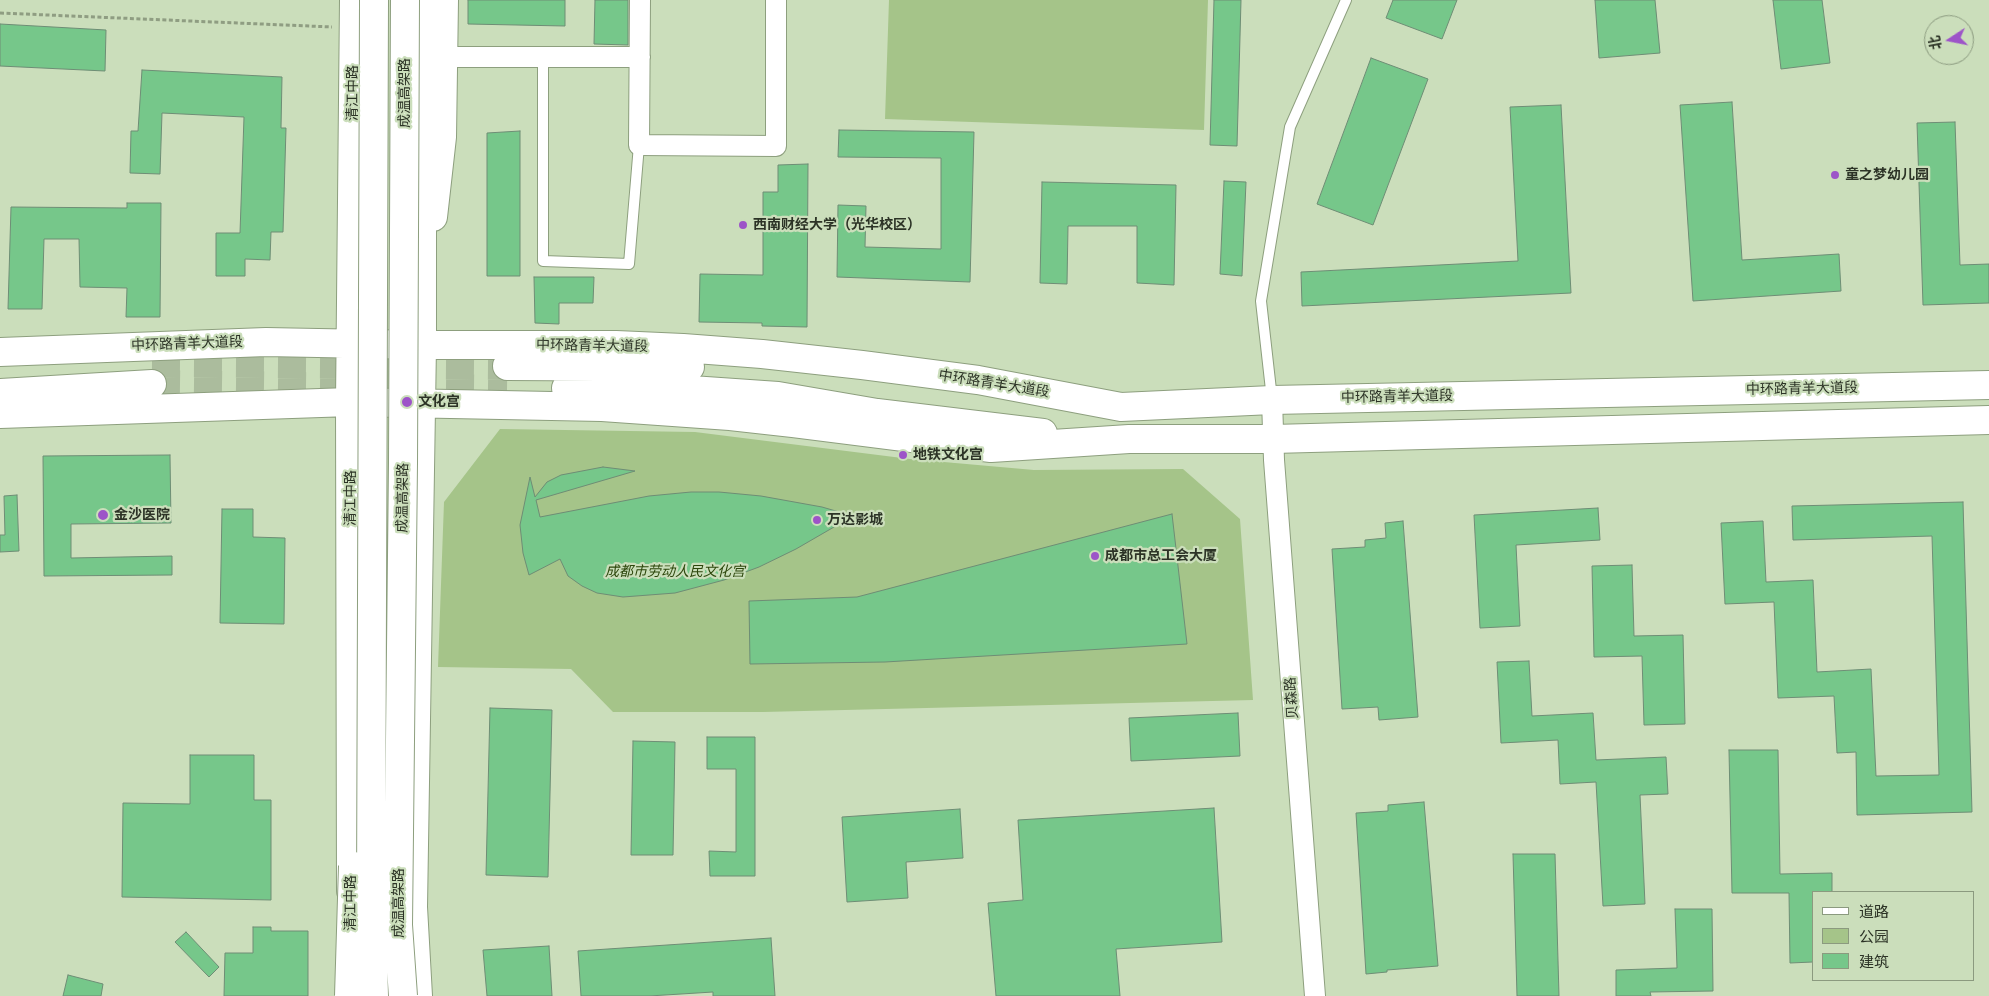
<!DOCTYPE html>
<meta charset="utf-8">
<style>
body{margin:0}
#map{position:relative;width:1989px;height:996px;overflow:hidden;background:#cbdebb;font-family:Lora,"Noto Sans SC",serif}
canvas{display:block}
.legend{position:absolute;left:1812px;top:891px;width:162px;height:90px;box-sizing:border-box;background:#cbdebb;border:1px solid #8b9a7f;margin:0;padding:6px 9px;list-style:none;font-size:15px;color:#2c3326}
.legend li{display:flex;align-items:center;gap:10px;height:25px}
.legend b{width:25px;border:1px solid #8b9a7f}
.north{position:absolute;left:1924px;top:15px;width:50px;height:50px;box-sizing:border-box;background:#cbdebb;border:1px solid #8b9a7f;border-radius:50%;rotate:259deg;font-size:14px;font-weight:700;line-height:20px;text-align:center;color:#2c3326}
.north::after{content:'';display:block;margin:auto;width:18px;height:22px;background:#9d54c8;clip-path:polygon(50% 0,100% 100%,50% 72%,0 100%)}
</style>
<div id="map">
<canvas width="1989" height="996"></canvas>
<ul class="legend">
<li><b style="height:6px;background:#fff"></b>道路</li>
<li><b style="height:14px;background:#a5c489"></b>公园</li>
<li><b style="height:14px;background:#76c78a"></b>建筑</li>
</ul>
<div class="north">北</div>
</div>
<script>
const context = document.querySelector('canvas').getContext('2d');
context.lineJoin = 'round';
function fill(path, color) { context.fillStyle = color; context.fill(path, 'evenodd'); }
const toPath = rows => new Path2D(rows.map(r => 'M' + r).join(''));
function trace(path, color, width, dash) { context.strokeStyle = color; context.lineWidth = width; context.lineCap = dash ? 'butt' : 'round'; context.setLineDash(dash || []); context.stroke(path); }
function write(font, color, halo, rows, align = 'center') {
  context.font = font + ' Lora,"Noto Sans SC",serif'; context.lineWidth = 4.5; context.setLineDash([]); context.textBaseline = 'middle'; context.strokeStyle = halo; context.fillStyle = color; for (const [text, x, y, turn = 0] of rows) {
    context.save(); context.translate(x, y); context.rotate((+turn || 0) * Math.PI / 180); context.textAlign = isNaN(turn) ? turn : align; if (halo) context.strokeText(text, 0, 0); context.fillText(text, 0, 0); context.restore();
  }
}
fill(toPath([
 [889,0,1208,0,1204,130,885,119],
 [500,429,695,432,910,459,1034,470,1183,469,1240,519,1253,700,763,712,613,712,571,669,438,667,444,502]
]), '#a5c489');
const building = toPath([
 [468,0,565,0,565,26,468,24,468,0],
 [595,0,628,0,628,45,594,44,595,0],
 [1214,0,1241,0,1237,146,1210,145,1214,0],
 [1393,0,1457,0,1442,39,1386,18,1393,0],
 [1595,0,1655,0,1660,53,1599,58,1595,0],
 [1773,0,1822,0,1830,63,1781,69,1773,0],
 [0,24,106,30,105,71,0,66,0,24],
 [1371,58,1428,79,1373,225,1317,204,1371,58],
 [142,70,282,77,281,128,286,128,283,232,271,232,270,260,245,259,245,276,216,276,216,233,240,233,244,117,162,113,160,174,130,173,131,131,138,131,142,70],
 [1732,102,1742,260,1839,254,1841,291,1693,301,1680,105,1732,102],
 [1561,105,1571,293,1302,306,1301,272,1518,261,1510,107,1561,105],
 [1955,122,1960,265,1989,264,1989,303,1923,305,1917,123,1955,122],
 [839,130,974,132,970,282,837,277,838,205,866,206,865,247,941,249,941,158,838,157,839,130],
 [520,131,520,276,487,276,487,133,520,131],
 [808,164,807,327,762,326,762,323,699,322,700,274,763,275,763,192,778,192,778,165,808,164],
 [1224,181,1246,182,1242,276,1220,274,1224,181],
 [1042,182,1176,185,1174,285,1137,283,1137,226,1068,226,1067,284,1040,283,1042,182],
 [127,203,161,203,160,317,126,317,127,288,80,287,79,239,44,239,42,309,8,309,11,207,127,208,127,203],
 [534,277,594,277,593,303,559,303,559,324,535,323,534,277],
 [170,455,171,523,71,524,71,558,172,556,172,575,44,576,43,456,170,455],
 [603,467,635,471,536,500,540,517,649,496,691,492,719,492,761,496,822,507,853,516,796,549,759,567,724,580,675,593,623,597,597,593,582,586,568,576,560,559,529,575,523,553,520,525,530,477,535,497,547,482,561,475,603,467],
 [17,495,19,551,0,552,0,535,5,535,4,496,17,495],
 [1963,502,1972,812,1857,815,1856,752,1837,753,1834,696,1778,698,1774,602,1725,604,1721,523,1763,521,1766,582,1813,580,1817,672,1871,669,1876,776,1939,775,1932,536,1793,540,1792,506,1963,502],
 [1598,508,1600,540,1516,545,1520,626,1480,628,1474,515,1598,508],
 [222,509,253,509,253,537,285,538,284,624,220,623,222,509],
 [1172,514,1187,644,885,662,750,664,749,601,857,597,1172,514],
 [1403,521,1418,717,1379,720,1378,707,1342,709,1332,549,1365,547,1365,540,1386,538,1385,523,1403,521],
 [1632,565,1634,636,1683,635,1685,724,1644,725,1642,656,1594,657,1592,566,1632,565],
 [1529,661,1532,716,1593,713,1596,760,1666,757,1668,794,1640,795,1645,904,1603,906,1596,782,1560,784,1558,740,1501,743,1497,662,1529,661],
 [490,708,552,710,548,877,486,875,490,708],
 [1238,713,1240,756,1131,761,1129,718,1238,713],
 [707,737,755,737,755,876,710,876,709,851,736,852,736,769,707,769,707,737],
 [633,741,675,742,673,855,631,855,633,741],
 [1729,750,1778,750,1780,874,1832,873,1832,892,1813,892,1813,962,1790,963,1789,893,1732,893,1729,750],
 [190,755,254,755,254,800,271,800,271,900,122,897,123,803,190,804,190,755],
 [1424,802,1438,966,1387,970,1387,972,1366,974,1356,813,1388,811,1388,805,1424,802],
 [1214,808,1222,942,1116,949,1120,996,996,996,988,903,1023,900,1018,820,1214,808],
 [960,809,963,858,906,862,908,898,847,902,842,817,960,809],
 [1513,854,1555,854,1559,996,1517,996,1513,854],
 [1675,909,1712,909,1713,991,1650,992,1651,996,1616,996,1616,970,1677,968,1675,909],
 [253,927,271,927,271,931,308,931,308,996,224,996,225,953,253,953,253,927],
 [186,932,219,967,209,977,175,942,186,932],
 [771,938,775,996,713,996,713,992,649,996,581,996,578,951,771,938],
 [549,946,552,996,487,996,483,950,549,946],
 [68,975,103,984,101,996,63,996,68,975]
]);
fill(building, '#76c78a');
trace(building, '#6e8d75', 1);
trace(toPath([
 [152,363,507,366],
 [152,384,507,389]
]), '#abbc9d', 28, [28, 14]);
const lane = toPath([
 [543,57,543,261,629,264,639,145],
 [1272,399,1261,301,1290,127,1346,0]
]);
const street = toPath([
 [640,0,639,145,776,146,776,0],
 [443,57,640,57],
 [1272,400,1274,460,1315,996]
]);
const secondary = toPath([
 [433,217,442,137,444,0]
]);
const primary = toPath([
 [0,352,266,342,422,345,616,345,683,348,762,354,862,365,978,380,1121,407,1272,400,1989,385],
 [507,366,690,367],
 [566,388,691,390,778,396,877,413,1043,433],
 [0,393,152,384],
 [0,414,350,402,602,407,730,416,793,423,991,448,1129,439,1273,439,1989,420],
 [351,891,350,402,354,0],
 [418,996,413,907,422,345,422,191]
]);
const highway = toPath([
 [421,0,424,216]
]);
trace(lane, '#8d9f7e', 12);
trace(street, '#8d9f7e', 22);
trace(secondary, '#8d9f7e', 30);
trace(primary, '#8d9f7e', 30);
trace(highway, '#8d9f7e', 30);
trace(toPath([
 [0,13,332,27]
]), '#8f9d82', 3, [4, 2.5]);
trace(lane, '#fff', 10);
trace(street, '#fff', 20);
trace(secondary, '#fff', 28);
trace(primary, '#fff', 28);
trace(highway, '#fff', 28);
const highwayBridge = toPath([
 [349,996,353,866],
 [374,996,371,895,374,0],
 [403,996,398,925,403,463,405,0]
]);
trace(highwayBridge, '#8d9f7e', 30, []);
trace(highwayBridge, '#fff', 28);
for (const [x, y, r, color] of [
 [1835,175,5,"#9d54c8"],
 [743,225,5,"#9d54c8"],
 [407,402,6,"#9d54c8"],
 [903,455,5,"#9d54c8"],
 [103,515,6,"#9d54c8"],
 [817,520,5,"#9d54c8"],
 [1095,556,5,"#9d54c8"]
]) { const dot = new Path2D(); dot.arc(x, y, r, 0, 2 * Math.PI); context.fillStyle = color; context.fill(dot); trace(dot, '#cbdebb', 2); }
write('14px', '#2c3326', '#cbdebb', [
 ["清江中路",353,93,-90],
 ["成温高架路",405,93,-90],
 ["中环路青羊大道段",187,344,-2],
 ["中环路青羊大道段",592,346,1],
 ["中环路青羊大道段",994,384,9],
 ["中环路青羊大道段",1802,389,-1],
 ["中环路青羊大道段",1397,397,-1],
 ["清江中路",351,498,-90],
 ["成温高架路",403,498,-89],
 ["贝森路",1292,698,-94],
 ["清江中路",351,903,-90],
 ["成温高架路",399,903,-90]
]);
write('bold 14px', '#2c3326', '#cbdebb', [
 ["童之梦幼儿园",1845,175],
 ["西南财经大学（光华校区）",753,225],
 ["文化宫",418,402],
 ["地铁文化宫",913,455],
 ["金沙医院",114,515],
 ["万达影城",827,520],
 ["成都市总工会大厦",1105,556]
], 'left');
write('italic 14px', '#2c460b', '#cbdebb', [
 ["成都市劳动人民文化宫",675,572]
]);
</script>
